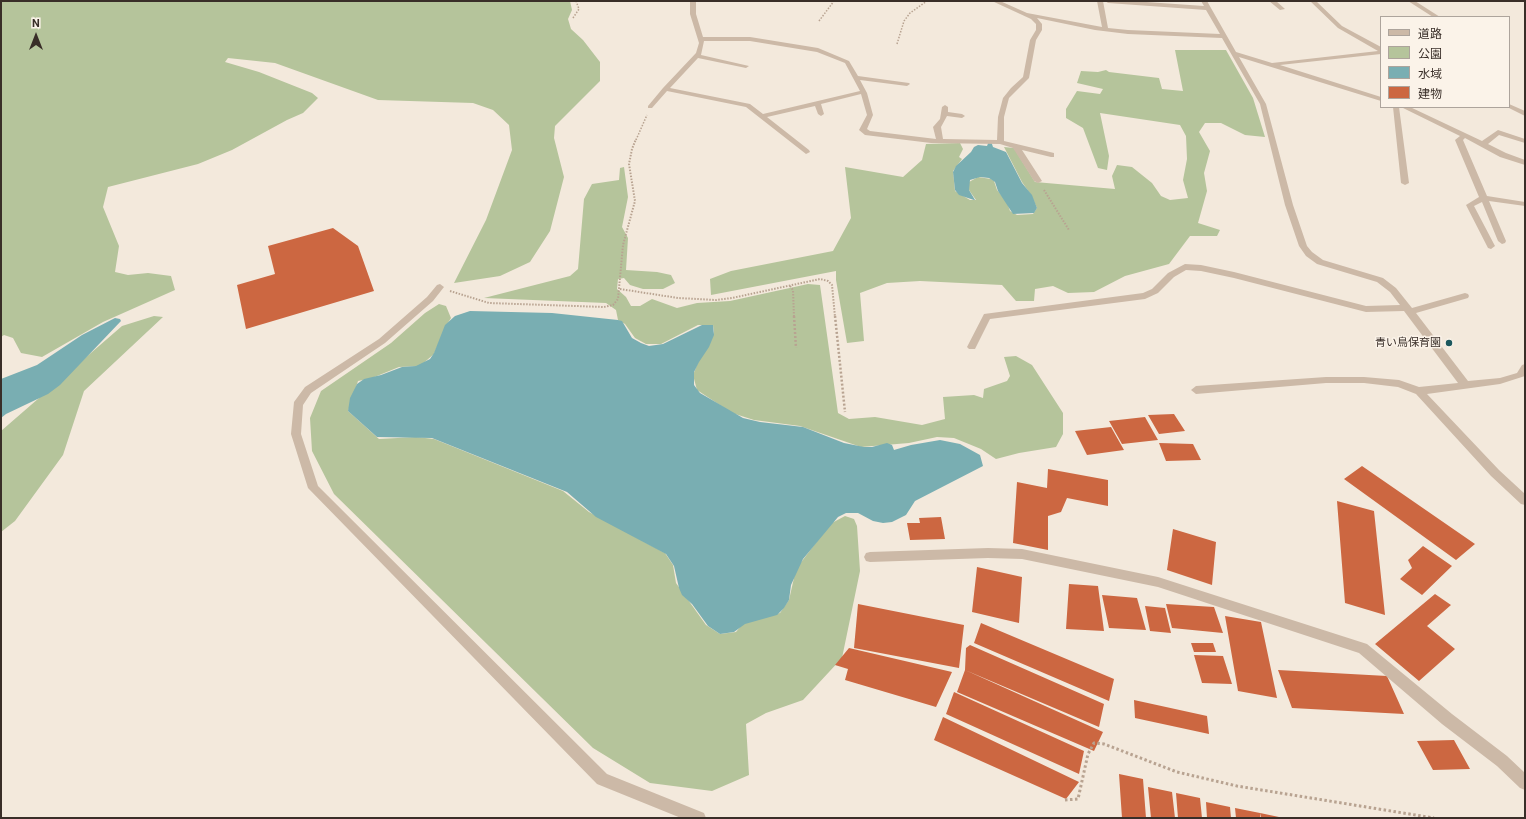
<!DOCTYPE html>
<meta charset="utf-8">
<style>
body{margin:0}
#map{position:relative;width:1526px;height:819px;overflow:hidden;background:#f3e9dc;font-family:Roboto,"Noto Sans JP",sans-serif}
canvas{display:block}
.frame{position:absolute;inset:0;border:2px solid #392e28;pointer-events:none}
.legend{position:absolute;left:1380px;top:16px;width:130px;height:92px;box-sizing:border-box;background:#fbf3e9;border:1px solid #ada49c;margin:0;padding:5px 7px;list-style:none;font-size:12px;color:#392e28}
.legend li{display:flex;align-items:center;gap:8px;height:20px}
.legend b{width:20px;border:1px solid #ada49c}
.north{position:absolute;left:16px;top:16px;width:40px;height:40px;-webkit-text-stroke:3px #fbf3e9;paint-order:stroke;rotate:0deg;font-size:11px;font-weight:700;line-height:16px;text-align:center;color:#392e28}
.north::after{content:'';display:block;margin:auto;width:14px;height:18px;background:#392e28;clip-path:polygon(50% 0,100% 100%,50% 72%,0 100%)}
</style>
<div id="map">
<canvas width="1526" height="819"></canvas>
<div class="frame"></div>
<ul class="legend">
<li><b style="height:5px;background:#ccb9a7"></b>道路</li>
<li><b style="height:11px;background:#b5c49b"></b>公園</li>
<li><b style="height:11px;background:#79aeb2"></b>水域</li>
<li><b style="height:11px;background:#cc6741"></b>建物</li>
</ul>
<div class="north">N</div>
</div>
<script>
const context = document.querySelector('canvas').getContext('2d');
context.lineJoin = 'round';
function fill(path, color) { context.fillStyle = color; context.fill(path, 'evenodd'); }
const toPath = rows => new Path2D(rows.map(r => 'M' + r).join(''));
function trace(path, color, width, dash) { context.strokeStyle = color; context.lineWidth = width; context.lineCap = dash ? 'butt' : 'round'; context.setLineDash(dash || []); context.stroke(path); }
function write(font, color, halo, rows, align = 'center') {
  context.font = font + ' Roboto,"Noto Sans JP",sans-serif'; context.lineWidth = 3; context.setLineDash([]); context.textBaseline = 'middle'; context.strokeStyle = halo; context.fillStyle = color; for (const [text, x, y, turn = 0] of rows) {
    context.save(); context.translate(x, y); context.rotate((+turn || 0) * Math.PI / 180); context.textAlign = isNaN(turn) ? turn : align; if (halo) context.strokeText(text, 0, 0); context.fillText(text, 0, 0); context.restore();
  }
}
fill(toPath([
 [1,1,570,1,572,10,568,19,571,29,583,40,600,62,600,81,555,126,554,138,564,177,550,231,530,262,500,276,454,283,486,220,512,150,509,125,493,110,473,103,378,100,275,63,228,58,225,62,259,72,312,93,318,98,303,113,287,120,232,150,198,164,108,187,103,207,119,246,115,272,128,275,148,273,171,276,175,290,103,322,42,357,21,353,13,338,4,335,1,337],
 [1175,50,1226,50,1253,98,1265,137,1245,135,1221,123,1205,123,1199,132,1210,151,1204,173,1207,191,1198,223,1220,230,1217,236,1190,236,1169,264,1125,276,1094,292,1068,293,1053,286,1035,289,1034,301,1016,301,1002,285,920,281,887,283,860,293,864,341,847,343,836,280,836,271,711,295,710,279,731,271,833,251,851,218,845,167,903,177,922,160,926,144,960,143,963,149,959,157,962,159,953,171,955,191,970,200,976,200,969,190,969,182,978,177,991,179,994,181,997,190,1007,202,1010,211,1017,215,1033,214,1037,208,1031,195,1022,182,1004,147,1014,148,1035,182,1115,189,1112,176,1117,165,1132,167,1152,183,1161,196,1170,200,1188,198,1183,180,1187,159,1186,136,1180,125,1100,113,1109,156,1107,170,1098,168,1083,128,1066,118,1066,109,1077,91,1100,94,1103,89,1077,83,1081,71,1098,72,1106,70,1109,72,1159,78,1162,89,1183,91],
 [624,167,628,197,622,227,628,238,626,270,657,272,671,275,675,283,663,289,643,289,630,285,624,278,618,279,617,289,626,297,631,306,640,306,652,299,677,308,697,303,730,301,808,284,820,285,838,413,849,419,875,417,922,425,945,419,943,397,974,395,983,398,984,389,1007,381,1010,376,1004,357,1016,356,1032,365,1063,413,1063,434,1056,447,1019,453,996,459,981,449,954,438,937,437,909,443,861,447,800,426,754,420,732,413,697,390,693,375,699,360,709,345,714,332,713,325,698,325,661,344,646,344,635,338,625,324,618,320,616,310,606,303,484,298,570,276,578,269,584,199,592,184,619,180,620,168],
 [439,304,446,306,451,318,446,326,434,354,420,366,399,367,372,378,358,381,348,411,379,439,416,437,434,439,563,491,589,512,665,553,673,565,676,583,706,625,720,634,736,632,745,621,780,613,789,600,796,569,830,524,845,516,854,519,857,526,860,571,842,658,803,700,766,713,746,724,749,775,712,791,650,783,593,748,334,494,312,451,310,418,321,391,391,343,425,313],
 [154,316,163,317,84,391,63,455,15,521,1,532,1,431,122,326]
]), '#b5c49b');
fill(toPath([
 [989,141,991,141,993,147,1006,152,1022,183,1032,195,1037,208,1034,213,1013,214,998,191,995,182,989,178,980,177,970,180,969,190,975,200,974,200,959,195,955,190,953,172,956,166,971,152,974,147,978,145,987,146],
 [470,311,552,313,618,320,622,321,632,338,641,343,649,346,663,344,702,325,713,325,714,335,709,347,699,362,694,372,694,385,700,393,743,418,760,422,803,427,844,443,864,447,872,447,887,443,892,445,894,450,911,445,940,440,960,444,980,455,983,466,915,501,906,515,892,522,883,523,873,521,858,513,846,513,838,517,803,559,791,585,789,600,784,608,777,615,745,624,734,632,720,634,708,626,692,604,682,595,679,588,674,566,666,554,596,517,567,492,432,438,377,437,348,411,350,398,357,384,364,379,381,375,402,367,416,366,430,359,434,353,445,325,455,316],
 [115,318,120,319,121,321,60,385,48,394,6,414,1,418,1,379,37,365,82,335]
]), '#79aeb2');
fill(toPath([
 [333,228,358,246,374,291,246,329,237,285,275,274,268,246],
 [1174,414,1185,431,1159,434,1148,415],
 [1145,417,1158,440,1122,444,1109,421],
 [1111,427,1124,450,1087,455,1075,431],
 [1159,443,1193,444,1201,460,1166,461],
 [1362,466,1475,544,1456,560,1344,479],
 [1048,469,1108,480,1108,506,1067,498,1061,512,1048,516,1048,550,1013,543,1017,482,1047,488],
 [1337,501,1374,511,1385,615,1345,603],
 [941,517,945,539,910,540,907,523,920,523,919,518],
 [1173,529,1216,542,1212,585,1167,570],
 [1423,546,1452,566,1422,595,1400,579,1412,568,1408,560],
 [977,567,1022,577,1019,623,972,612],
 [1069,584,1098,586,1104,631,1066,629],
 [1435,594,1451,605,1427,626,1455,649,1419,681,1375,644],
 [1102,595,1137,598,1146,630,1109,628],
 [858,604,964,625,959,668,854,648],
 [1166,604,1214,607,1223,633,1172,628],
 [1145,606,1165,608,1171,633,1150,631],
 [1225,616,1261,622,1277,698,1238,691],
 [981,623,1114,679,1109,701,974,643],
 [1191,643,1213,643,1216,652,1194,652],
 [970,645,1104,704,1099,727,965,670,966,648],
 [849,648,952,672,936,707,845,680,848,669,835,665],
 [1194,655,1223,656,1232,684,1202,683],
 [965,670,1103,732,1094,751,957,692],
 [1278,670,1387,676,1404,714,1292,708],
 [954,692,1084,751,1079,774,946,714],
 [1134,700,1207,716,1209,734,1135,718],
 [943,717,1079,782,1066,799,934,740],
 [1454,740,1470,769,1433,770,1417,741],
 [1119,774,1143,779,1146,818,1122,818],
 [1148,787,1172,792,1175,818,1151,818],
 [1176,793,1200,798,1202,818,1178,818],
 [1206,802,1230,807,1231,818,1207,818],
 [1235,808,1260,813,1260,818,1236,818],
 [1260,813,1279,817,1279,818,1261,818]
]), '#cc6741');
trace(toPath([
 [573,18,579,9,576,1],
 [819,21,834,1],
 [897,44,904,21,910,13,927,1],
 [636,140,647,115]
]), '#b8a391', 1.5, [1.5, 1.5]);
trace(toPath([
 [1044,190,1069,230],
 [790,286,793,290,794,317],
 [620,289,678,298,716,300,732,298,820,279,828,281,832,285,835,317],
 [450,291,489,303,604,307,613,305,618,299,623,245,635,201,629,164,632,149,636,139]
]), '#b8a391', 2, [1.5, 1.5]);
trace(toPath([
 [794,316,796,348],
 [835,316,845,412]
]), '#b8a391', 2.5, [2, 2]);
trace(toPath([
 [1065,800,1078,799,1088,754,1094,743,1104,744,1177,772,1237,786,1434,818]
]), '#b8a391', 3, [2.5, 2.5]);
fill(toPath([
 [690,1,696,1,696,14,703,37,750,37,818,48,849,61,858,76,909,83,910,84,907,86,860,80,867,93,873,115,867,129,870,131,936,139,933,127,940,119,942,107,945,105,948,107,948,112,962,114,965,116,962,118,947,116,941,127,943,139,997,140,998,117,1003,98,1011,88,1023,77,1030,40,1036,30,1036,24,1031,19,992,1,1000,1,1027,13,1102,27,1097,1,1103,1,1108,28,1128,30,1220,34,1206,10,1108,3,1105,1,1132,1,1204,6,1201,1,1207,1,1236,52,1272,63,1378,51,1338,28,1310,1,1316,1,1342,26,1381,47,1381,54,1280,65,1381,97,1381,101,1239,57,1266,104,1293,205,1307,246,1312,252,1323,260,1383,278,1396,288,1412,308,1465,293,1468,294,1469,296,1468,298,1416,313,1468,381,1500,378,1517,373,1522,365,1525,364,1525,376,1500,384,1427,394,1499,470,1525,494,1525,505,1521,504,1491,476,1416,394,1398,387,1364,383,1326,383,1196,394,1191,390,1196,386,1326,377,1364,377,1399,380,1419,387,1458,383,1404,311,1366,312,1234,278,1201,271,1186,270,1174,277,1158,293,1145,299,990,319,975,349,969,349,967,347,984,314,1143,293,1152,289,1168,273,1185,264,1201,265,1234,272,1366,306,1400,305,1390,292,1377,282,1317,264,1306,256,1299,246,1285,205,1260,104,1222,38,1128,34,1095,30,1037,18,1042,24,1042,30,1036,40,1029,78,1009,98,1004,117,1004,141,1054,153,1054,157,1051,157,1022,150,1042,181,1038,183,1034,181,1013,148,1000,144,931,143,865,135,859,130,867,115,861,94,821,104,824,114,821,116,818,114,815,106,767,117,809,150,810,152,806,154,746,107,667,91,652,108,648,108,648,106,663,88,696,53,699,43,690,14,690,1],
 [704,41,750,41,817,52,845,63,860,91,763,114,750,104,670,88,698,58,746,68,749,66,701,55,704,41],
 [1269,1,1276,1,1285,9,1280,10,1269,1],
 [1408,1,1415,1,1440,17,1433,17,1408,1],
 [1509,104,1525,111,1525,116,1507,107,1509,107,1509,104],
 [1393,107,1399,107,1409,183,1405,185,1401,183,1393,107],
 [1401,107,1410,107,1482,141,1498,130,1525,139,1525,143,1499,135,1488,144,1506,153,1525,160,1525,165,1500,157,1465,138,1463,140,1487,196,1525,202,1525,206,1489,201,1506,241,1505,243,1502,244,1498,241,1482,202,1474,206,1495,246,1491,249,1488,248,1466,205,1479,197,1455,140,1460,136,1401,107],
 [440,284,444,287,433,301,385,343,311,393,303,405,301,434,318,486,607,774,704,813,706,818,681,818,597,784,308,488,291,434,294,402,305,387,379,339,427,297,437,285,440,284],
 [988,548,1022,549,1158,577,1367,644,1452,714,1507,756,1525,773,1525,790,1520,788,1497,766,1442,724,1359,653,1158,587,1022,559,988,558,870,562,866,561,864,557,866,553,870,552,988,548]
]), '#ccb9a7');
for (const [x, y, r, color] of [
 [1449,343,4,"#1b575d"]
]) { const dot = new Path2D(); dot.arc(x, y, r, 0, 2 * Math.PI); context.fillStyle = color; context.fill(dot); trace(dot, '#fbf3e9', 1.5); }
write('11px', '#392e28', '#fbf3e9', [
 ["青い鳥保育園",1441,343]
], 'right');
</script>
